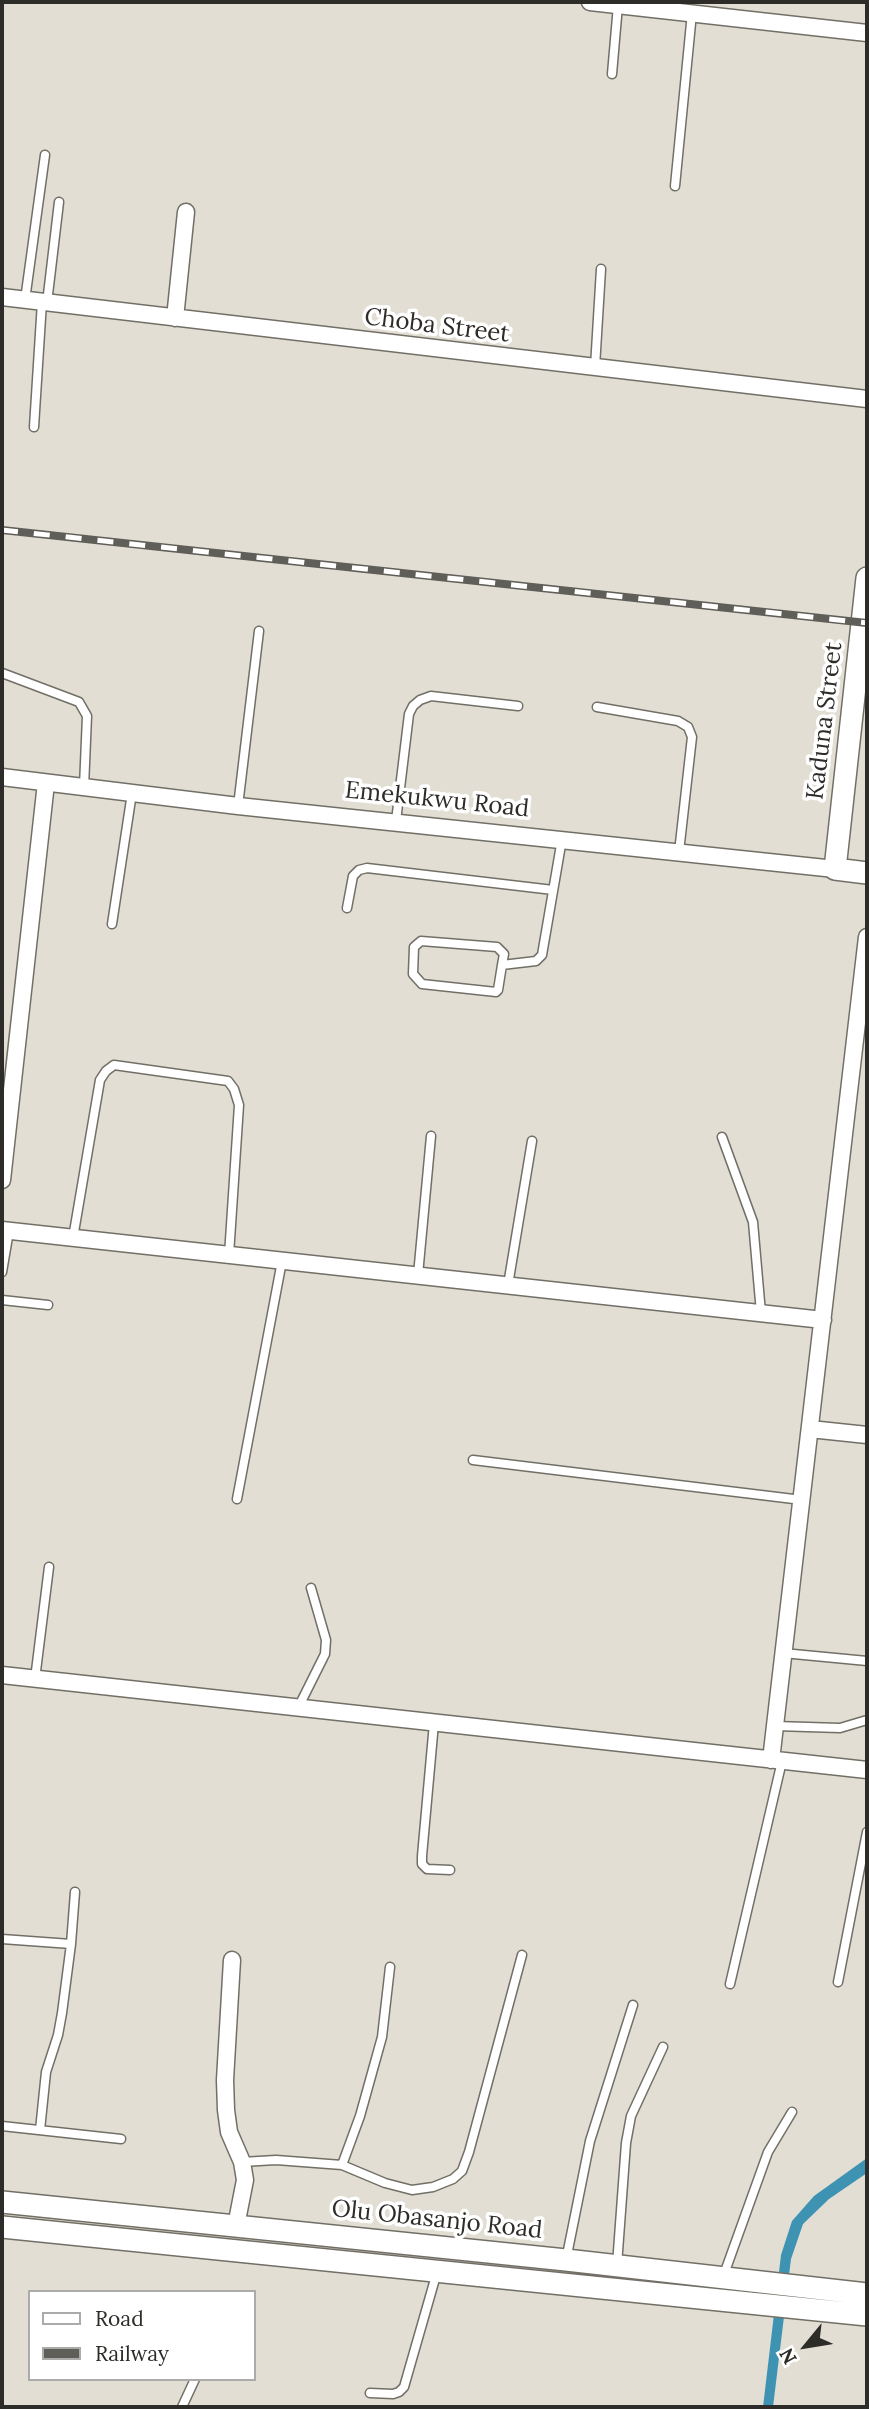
<!DOCTYPE html>
<style>
body{margin:0}
#map{position:relative;width:869px;height:2409px;overflow:hidden;background:#e2ded3;font-family:Lora,serif}
canvas{display:block}
.frame{position:absolute;inset:0;border:4px solid #2e2c28;pointer-events:none}
.legend{position:absolute;left:28px;top:2290px;width:228px;height:91px;box-sizing:border-box;background:#fff;border:2px solid #ababa9;margin:0;padding:9px 12px;list-style:none;font-size:21px;color:#2e2c28}
.legend li{display:flex;align-items:center;gap:14px;height:35px}
.legend b{width:35px;border:2px solid #ababa9}
.north{position:absolute;left:771px;top:2311px;width:70px;height:70px;-webkit-text-stroke:5px #fff;paint-order:stroke;rotate:240deg;font-size:19px;font-weight:700;line-height:28px;text-align:center;color:#2e2c28}
.north::after{content:'';display:block;margin:auto;width:24px;height:32px;background:#2e2c28;clip-path:polygon(50% 0,100% 100%,50% 72%,0 100%)}
</style>
<div id="map">
<canvas width="869" height="2409"></canvas>
<div class="frame"></div>
<ul class="legend">
<li><b style="height:9px;background:#fff"></b>Road</li>
<li><b style="height:9px;background:#605e58"></b>Railway</li>
</ul>
<div class="north">N</div>
</div>
<script>
const context = document.querySelector('canvas').getContext('2d');
context.lineJoin = 'round';
function fill(path, color) { context.fillStyle = color; context.fill(path, 'evenodd'); }
const toPath = rows => new Path2D(rows.map(r => 'M' + r).join(''));
function trace(path, color, width, dash) { context.strokeStyle = color; context.lineWidth = width; context.lineCap = dash ? 'butt' : 'round'; context.setLineDash(dash || []); context.stroke(path); }
function write(font, color, halo, rows, align = 'center') {
  context.font = font + ' Lora,serif'; context.lineWidth = 7; context.setLineDash([]); context.textBaseline = 'middle'; context.strokeStyle = halo; context.fillStyle = color; for (const [text, x, y, turn = 0] of rows) {
    context.save(); context.translate(x, y); context.rotate((+turn || 0) * Math.PI / 180); context.textAlign = isNaN(turn) ? turn : align; if (halo) context.strokeText(text, 0, 0); context.fillText(text, 0, 0); context.restore();
  }
}
fill(toPath([
 [867,2158,867,2173,829,2199,803,2224,791,2259,773,2407,763,2407,781,2255,792,2221,814,2196]
]), '#3e93b2');
const lane = toPath([
 [612,74,618,5],
 [675,186,692,13],
 [25,300,45,155],
 [47,303,59,202],
 [595,367,601,269],
 [34,427,42,302],
 [2,673,79,702,87,716,84,787],
 [597,707,678,721,688,727,692,737,679,852],
 [238,806,259,631],
 [396,821,409,714,413,706,420,700,431,696,518,706],
 [347,908,353,876,359,870,367,868,553,890],
 [112,924,132,793],
 [502,965,504,954,497,947,421,941,414,947,413,974,422,984,496,992,498,990,502,965,536,961,542,955,562,839],
 [722,1137,753,1222,761,1313],
 [73,1238,100,1080,106,1071,114,1065,228,1081,234,1089,239,1105,229,1255],
 [2,1272,9,1231],
 [418,1275,431,1136],
 [508,1285,532,1141],
 [2,1300,48,1305],
 [473,1460,802,1500],
 [237,1499,282,1261],
 [783,1653,867,1661],
 [35,1679,49,1567],
 [298,1708,325,1654,326,1640,311,1588],
 [434,1723,422,1856,422,1864,427,1869,450,1870],
 [775,1726,840,1728,867,1720],
 [2,1939,71,1944],
 [838,1982,867,1832],
 [730,1984,782,1761],
 [2,2126,121,2139],
 [40,2130,46,2072,58,2035,62,2013,71,1944,75,1892],
 [242,2162,276,2160,342,2165,385,2183,412,2190,433,2187,453,2179,462,2171,469,2152,522,1955],
 [342,2165,360,2116,382,2037,390,1967],
 [566,2260,590,2141,633,2005],
 [617,2265,626,2143,631,2116,663,2047],
 [723,2277,768,2152,792,2112],
 [370,2393,393,2394,399,2392,404,2387,437,2272],
 [182,2407,195,2379]
]);
const street = toPath([
 [590,2,867,33],
 [2,297,867,399],
 [175,318,186,212],
 [2,777,238,806,835,869],
 [2,1180,46,783],
 [2,1230,823,1320],
 [810,1429,867,1435],
 [2,1675,867,1770],
 [771,1760,867,937],
 [232,1960,225,2080,226,2110,229,2132,242,2162,245,2180,236,2226]
]);
const secondary = toPath([
 [867,578,835,869,867,873],
 [2,2202,566,2260,867,2294],
 [2,2227,867,2315]
]);
trace(lane, '#726f66', 11);
trace(street, '#726f66', 19);
trace(secondary, '#726f66', 24);
trace(lane, '#fff', 8);
trace(street, '#fff', 16);
trace(secondary, '#fff', 21);
const rail = toPath([
 [2,530,867,623]
]);
trace(rail, '#605e58', 8);
trace(rail, '#fff', 5, [16]);
write('24px', '#2e2c28', '#fff', [
 ["Choba Street",437,326,7],
 ["Kaduna Street",825,721,-83],
 ["Emekukwu Road",437,800,6],
 ["Olu Obasanjo Road",437,2220,6]
]);
</script>
